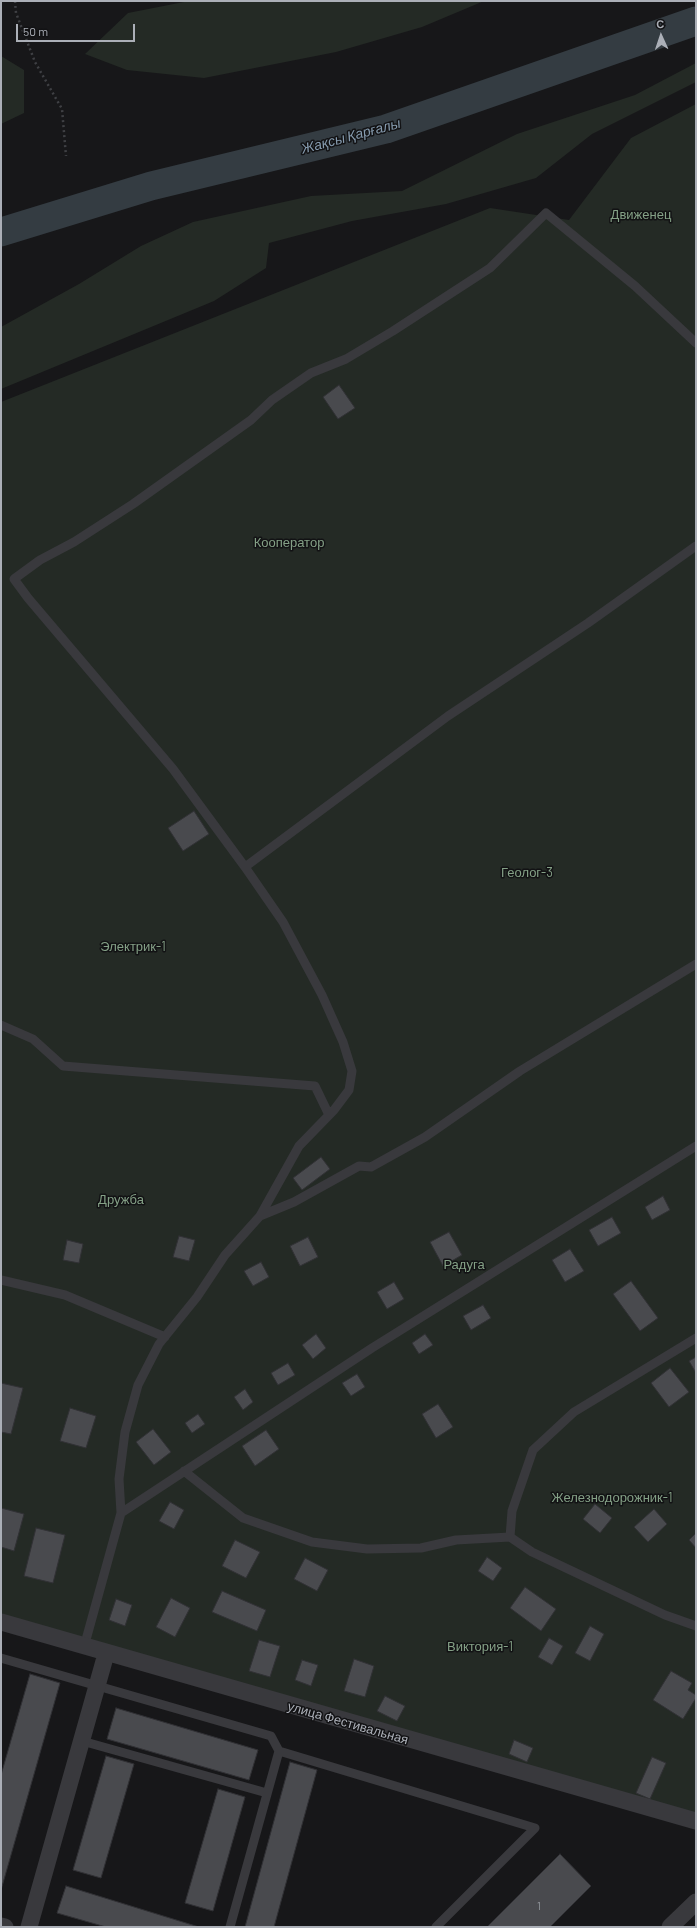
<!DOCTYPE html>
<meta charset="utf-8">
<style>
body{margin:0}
#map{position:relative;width:697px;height:1928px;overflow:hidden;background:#171719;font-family:Barlow,sans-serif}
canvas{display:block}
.frame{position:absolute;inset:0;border:2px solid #abafb7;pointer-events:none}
.north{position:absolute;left:641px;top:16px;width:40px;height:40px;-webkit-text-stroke:3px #121214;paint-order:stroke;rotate:357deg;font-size:11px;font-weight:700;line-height:16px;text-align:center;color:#abafb7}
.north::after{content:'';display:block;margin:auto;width:14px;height:18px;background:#abafb7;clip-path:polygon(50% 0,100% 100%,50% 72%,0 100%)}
.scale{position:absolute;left:16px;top:24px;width:119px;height:18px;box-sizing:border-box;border:2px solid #abafb7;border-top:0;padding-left:5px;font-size:12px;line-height:14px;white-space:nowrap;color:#abafb7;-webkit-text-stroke:3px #121214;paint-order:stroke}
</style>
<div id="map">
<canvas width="697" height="1928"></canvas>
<div class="frame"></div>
<div class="north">С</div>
<div class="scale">50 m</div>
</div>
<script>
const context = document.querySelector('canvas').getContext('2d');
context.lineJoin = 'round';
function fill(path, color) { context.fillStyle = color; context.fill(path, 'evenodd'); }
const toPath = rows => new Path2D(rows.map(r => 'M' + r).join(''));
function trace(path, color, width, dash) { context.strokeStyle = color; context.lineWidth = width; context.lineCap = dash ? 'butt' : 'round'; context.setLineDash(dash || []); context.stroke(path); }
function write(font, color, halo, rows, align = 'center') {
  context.font = font + ' Barlow,sans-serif'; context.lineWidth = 3; context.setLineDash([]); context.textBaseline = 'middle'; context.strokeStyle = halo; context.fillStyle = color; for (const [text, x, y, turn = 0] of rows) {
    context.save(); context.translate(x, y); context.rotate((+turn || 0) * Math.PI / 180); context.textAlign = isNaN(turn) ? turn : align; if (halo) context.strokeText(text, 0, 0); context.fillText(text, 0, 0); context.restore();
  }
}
fill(toPath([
 [189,1,484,1,422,27,336,52,204,78,127,70,85,54,128,13],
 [1,56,24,70,24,113,1,124],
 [696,63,696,82,592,134,536,178,446,204,352,221,269,243,266,268,214,301,1,389,1,327,79,284,141,246,193,222,311,196,402,191,517,134,635,95],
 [696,104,696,1821,1,1622,1,402,490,208,569,220,631,138]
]), '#242a25');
trace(toPath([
 [1,232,151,186,386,129,696,21]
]), '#343c42', 29);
const building = toPath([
 [339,385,355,408,338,419,323,397,339,385],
 [194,811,209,834,183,851,168,828,194,811],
 [321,1157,330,1169,302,1190,293,1178,321,1157],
 [663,1196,670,1210,652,1220,645,1207,663,1196],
 [612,1217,621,1233,598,1246,589,1230,612,1217],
 [449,1232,462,1255,443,1266,430,1242,449,1232],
 [179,1236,195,1240,189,1261,173,1257,179,1236],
 [308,1237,318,1257,300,1266,290,1246,308,1237],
 [67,1240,83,1244,79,1263,63,1260,67,1240],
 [570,1249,584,1271,565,1282,552,1260,570,1249],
 [261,1262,269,1277,253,1286,244,1271,261,1262],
 [631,1281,658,1318,640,1331,613,1294,631,1281],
 [394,1282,404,1299,387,1309,377,1292,394,1282],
 [483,1305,491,1318,471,1330,463,1316,483,1305],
 [316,1334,326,1348,313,1359,302,1345,316,1334],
 [425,1334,433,1345,419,1354,412,1343,425,1334],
 [696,1357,696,1373,689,1361,696,1357],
 [288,1363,295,1375,278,1385,271,1373,288,1363],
 [670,1368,689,1392,669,1407,651,1383,670,1368],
 [357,1374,365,1387,351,1396,342,1383,357,1374],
 [1,1383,23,1388,11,1434,1,1432,1,1383],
 [245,1389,253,1402,243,1410,234,1397,245,1389],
 [438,1404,453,1427,436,1438,422,1414,438,1404],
 [70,1408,96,1416,86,1448,60,1441,70,1408],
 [198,1414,205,1424,192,1433,185,1423,198,1414],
 [153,1429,171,1452,154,1465,136,1442,153,1429],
 [266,1430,279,1449,255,1466,242,1446,266,1430],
 [170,1502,184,1510,174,1529,159,1521,170,1502],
 [595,1504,612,1518,600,1533,583,1519,595,1504],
 [1,1508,24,1514,14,1551,1,1547,1,1508],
 [654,1509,667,1524,648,1542,634,1527,654,1509],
 [36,1528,65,1535,53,1583,24,1576,36,1528],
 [696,1533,696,1548,689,1540,696,1533],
 [235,1540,260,1552,246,1578,222,1566,235,1540],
 [487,1557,502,1568,493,1581,478,1571,487,1557],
 [305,1558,328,1570,317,1591,294,1579,305,1558],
 [525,1587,556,1609,541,1631,510,1608,525,1587],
 [222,1591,266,1610,257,1631,212,1612,222,1591],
 [171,1598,190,1608,175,1637,156,1627,171,1598],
 [116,1599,132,1605,125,1626,109,1620,116,1599],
 [590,1626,604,1634,590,1661,575,1653,590,1626],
 [549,1638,563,1646,552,1665,538,1657,549,1638],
 [259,1640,280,1646,270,1677,249,1671,259,1640],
 [354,1659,374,1666,365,1697,344,1691,354,1659],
 [302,1660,318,1665,311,1686,295,1680,302,1660],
 [671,1671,692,1683,688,1690,696,1695,696,1698,683,1719,653,1700,671,1671],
 [30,1674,60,1683,1,1890,1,1775,30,1674],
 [385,1696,405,1706,397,1721,377,1711,385,1696],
 [116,1708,258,1750,249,1780,107,1739,116,1708],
 [514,1740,533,1748,527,1762,509,1754,514,1740],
 [106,1756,134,1764,101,1878,73,1870,106,1756],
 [652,1757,666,1763,650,1799,636,1793,652,1757],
 [290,1762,317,1770,274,1927,245,1927,290,1762],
 [218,1789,245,1797,213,1911,185,1903,218,1789],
 [560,1854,591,1886,550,1927,487,1927,560,1854],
 [66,1886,199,1927,106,1927,57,1913,66,1886]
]);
fill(building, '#494a4e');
trace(building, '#313135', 1);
trace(toPath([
 [15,1,16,13,35,62,62,109,66,156]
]), '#3f4044', 2.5, [2, 3]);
trace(toPath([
 [245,867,448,716,588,623,696,546],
 [1,1025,33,1039,63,1066,315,1086,329,1115],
 [260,1216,294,1202,359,1166,371,1167,425,1137,520,1071,696,964],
 [1,1280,65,1295,165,1337],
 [696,1338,574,1412,533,1450,512,1511,510,1537,532,1552,665,1615,696,1626],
 [184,1471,243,1518,312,1542,367,1549,421,1548,456,1540,510,1537],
 [121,1513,119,1479,125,1432,138,1385,159,1344,197,1297,225,1255,260,1216,299,1146,334,1110,349,1090,352,1071,343,1042,322,995,283,922,245,867,173,769,28,598,14,579,40,560,74,542,133,504,251,420,272,400,311,373,346,359,393,331,490,268,546,213,635,286,696,343],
 [84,1647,121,1513,372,1348,696,1146],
 [1,1658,271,1736,279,1751,535,1828,436,1927],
 [82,1741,267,1793],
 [230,1927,279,1751]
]), '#39393d', 9);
trace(toPath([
 [1,1622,696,1821],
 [1,1926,5,1927],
 [29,1927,106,1654],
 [670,1927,696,1902]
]), '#39393d', 17);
write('11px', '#92969d', null, [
 ["1",539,1906]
]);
write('13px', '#84a086', '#121214', [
 ["Движенец",641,215],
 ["Кооператор",289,543],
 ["Геолог-3",527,873],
 ["Электрик-1",133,947],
 ["Дружба",121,1200],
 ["Радуга",464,1265],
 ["Железнодорожник-1",612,1498],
 ["Виктория-1",480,1647]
]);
write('13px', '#abafb7', '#121214', [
 ["улица Фестивальная",348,1723,16]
]);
write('italic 14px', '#869bae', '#121214', [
 ["Жақсы Қарғалы",351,136,-15]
]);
</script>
